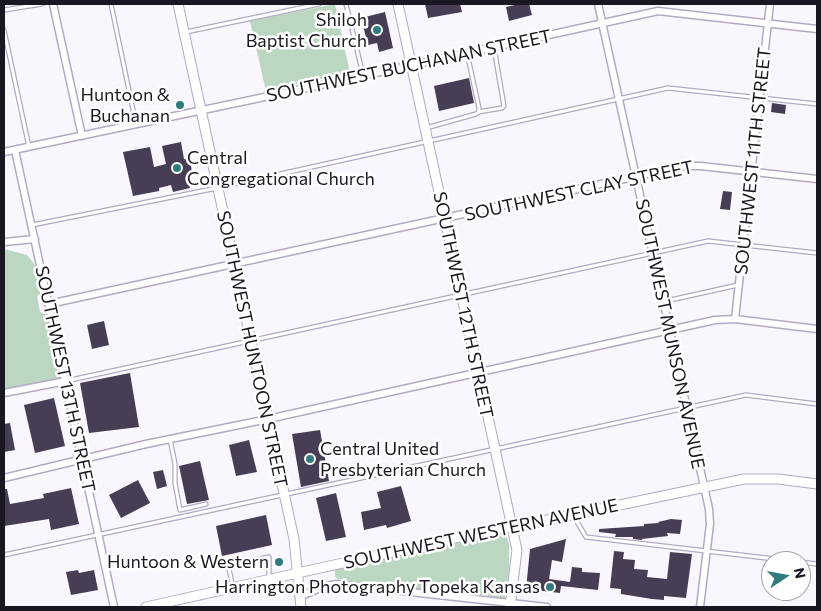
<!DOCTYPE html>
<style>
body{margin:0}
#map{position:relative;width:821px;height:611px;overflow:hidden;background:#f9f7fd;font-family:Commissioner,sans-serif}
canvas{display:block}
.frame{position:absolute;inset:0;border:5px solid #1b1722;pointer-events:none}
.north{position:absolute;left:761px;top:551px;width:50px;height:50px;box-sizing:border-box;background:#fff;border:1px solid #a4a2a7;border-radius:50%;rotate:78deg;font-size:14px;font-weight:700;line-height:20px;text-align:center;color:#1b1722}
.north::after{content:'';display:block;margin:auto;width:18px;height:22px;background:#317a7f;clip-path:polygon(50% 0,100% 100%,50% 72%,0 100%)}
</style>
<div id="map">
<canvas width="821" height="611"></canvas>
<div class="frame"></div>
<div class="north">N</div>
</div>
<script>
const context = document.querySelector('canvas').getContext('2d');
context.lineJoin = 'round';
function fill(path, color) { context.fillStyle = color; context.fill(path, 'evenodd'); }
const toPath = rows => new Path2D(rows.map(r => 'M' + r).join(''));
function trace(path, color, width, dash) { context.strokeStyle = color; context.lineWidth = width; context.lineCap = dash ? 'butt' : 'round'; context.setLineDash(dash || []); context.stroke(path); }
function write(font, color, halo, rows, align = 'center') {
  context.font = font + ' Commissioner,sans-serif'; context.lineWidth = 5; context.setLineDash([]); context.textBaseline = 'middle'; context.strokeStyle = halo; context.fillStyle = color; for (const [text, x, y, turn = 0] of rows) {
    context.save(); context.translate(x, y); context.rotate((+turn || 0) * Math.PI / 180); context.textAlign = isNaN(turn) ? turn : align; if (halo) context.strokeText(text, 0, 0); context.fillText(text, 0, 0); context.restore();
  }
}
fill(toPath([
 [335,4,350,73,266,91,250,21],
 [4,249,27,255,36,266,40,294,37,296,40,312,45,314,47,317,60,379,59,380,4,390],
 [500,533,506,535,509,544,509,570,505,598,344,581,336,578,335,576,335,570,337,569]
]), '#bbd7c1');
fill(toPath([
 [425,4,460,4,462,12,428,18],
 [519,4,529,4,532,15,509,21,506,7],
 [385,12,393,48,379,52,377,43,368,45,361,18],
 [469,78,474,103,439,111,434,86],
 [772,103,786,105,785,114,771,112],
 [181,142,184,159,190,158,192,173,187,174,190,188,173,192,171,185,159,188,159,191,133,196,123,152,150,147,154,167,166,164,162,146],
 [723,191,732,192,730,210,720,209],
 [104,321,109,345,92,349,87,325],
 [130,373,139,427,89,433,80,383],
 [54,398,65,446,35,453,24,405],
 [10,423,15,450,4,452,4,424],
 [320,430,329,481,301,487,292,434],
 [249,440,257,472,236,476,229,445],
 [200,461,209,500,187,504,179,466],
 [163,470,167,486,157,489,153,472],
 [138,480,150,503,121,518,109,495],
 [401,486,411,521,387,528,386,525,364,530,361,512,381,508,377,492],
 [71,488,79,524,51,530,49,519,4,526,4,489,7,489,10,504,44,498,43,494],
 [336,493,346,537,326,541,316,498],
 [266,515,272,545,222,556,216,526],
 [671,519,682,520,680,534,667,533,668,536,642,539,642,540,633,539,633,537,615,537,616,534,599,532,599,529,644,526,644,524,659,523,658,522],
 [566,539,562,562,552,560,549,579,570,582,572,567,582,568,582,572,600,573,598,590,561,586,560,593,526,589,530,549],
 [614,551,624,552,623,559,635,560,634,569,648,570,647,577,667,579,670,552,692,554,686,598,664,596,664,600,652,599,621,594,621,589,610,588],
 [78,570,79,573,94,570,98,590,71,595,66,572]
]), '#473e56');
const lane = toPath([
 [111,4,136,124],
 [346,4,363,75],
 [4,10,42,4],
 [4,30,29,147],
 [186,32,319,4],
 [478,112,502,108,504,106,494,48],
 [426,128,476,114,479,112,479,108,467,53],
 [32,225,217,188,668,88,817,104],
 [664,300,675,299,738,285],
 [66,381,708,241,817,253],
 [170,439,175,464,175,483,180,510,206,504],
 [573,515,586,537,792,561],
 [4,555,746,395,817,404],
 [801,562,817,564],
 [233,587,228,565,269,557,269,579]
]);
const street = toPath([
 [53,4,82,136],
 [598,4,709,509,710,524,700,607],
 [15,150,114,607],
 [4,152,312,87,658,11,817,29],
 [4,242,35,239],
 [49,304,684,166,701,166,817,179],
 [735,319,770,4],
 [4,393,66,381],
 [4,478,146,444,268,419,715,320,735,319,817,329],
 [299,597,325,586,337,584,547,607]
]);
const secondary = toPath([
 [178,4,294,539,301,607],
 [398,4,517,550,510,607],
 [146,607,499,528,524,525,744,479,778,479,817,484]
]);
trace(lane, '#b3a9c5', 5.5);
trace(street, '#b3a9c5', 9);
trace(secondary, '#b3a9c5', 11);
trace(lane, '#fff', 3);
trace(street, '#fff', 6);
trace(secondary, '#fff', 9);
for (const [x, y, r, color] of [
 [377,30,5,"#317a7f"],
 [180,105,5,"#317a7f"],
 [177,168,5,"#317a7f"],
 [310,459,5,"#317a7f"],
 [279,562,5,"#317a7f"],
 [550,587,5,"#317a7f"]
]) { const dot = new Path2D(); dot.arc(x, y, r, 0, 2 * Math.PI); context.fillStyle = color; context.fill(dot); trace(dot, '#fff', 2); }
write('18px', '#1b1722', '#fff', [
 ["Shiloh",367,20],
 ["Baptist Church",367,41],
 ["Huntoon &",170,95],
 ["Buchanan",170,116],
 ["Central",187,158,"left"],
 ["Congregational Church",187,179,"left"],
 ["Central United",320,449,"left"],
 ["Presbyterian Church",320,470,"left"],
 ["Huntoon & Western",269,562],
 ["Harrington Photography Topeka Kansas",540,587]
], 'right');
write('18px', '#1b1722', '#fff', [
 ["SOUTHWEST BUCHANAN STREET",409,66,-12],
 ["SOUTHWEST 11TH STREET",753,161,-84],
 ["SOUTHWEST CLAY STREET",579,191,-12],
 ["SOUTHWEST 12TH STREET",463,305,78],
 ["SOUTHWEST MUNSON AVENUE",670,334,78],
 ["SOUTHWEST HUNTOON STREET",252,349,78],
 ["SOUTHWEST 13TH STREET",65,379,78],
 ["SOUTHWEST WESTERN AVENUE",481,534,-12]
]);
</script>
